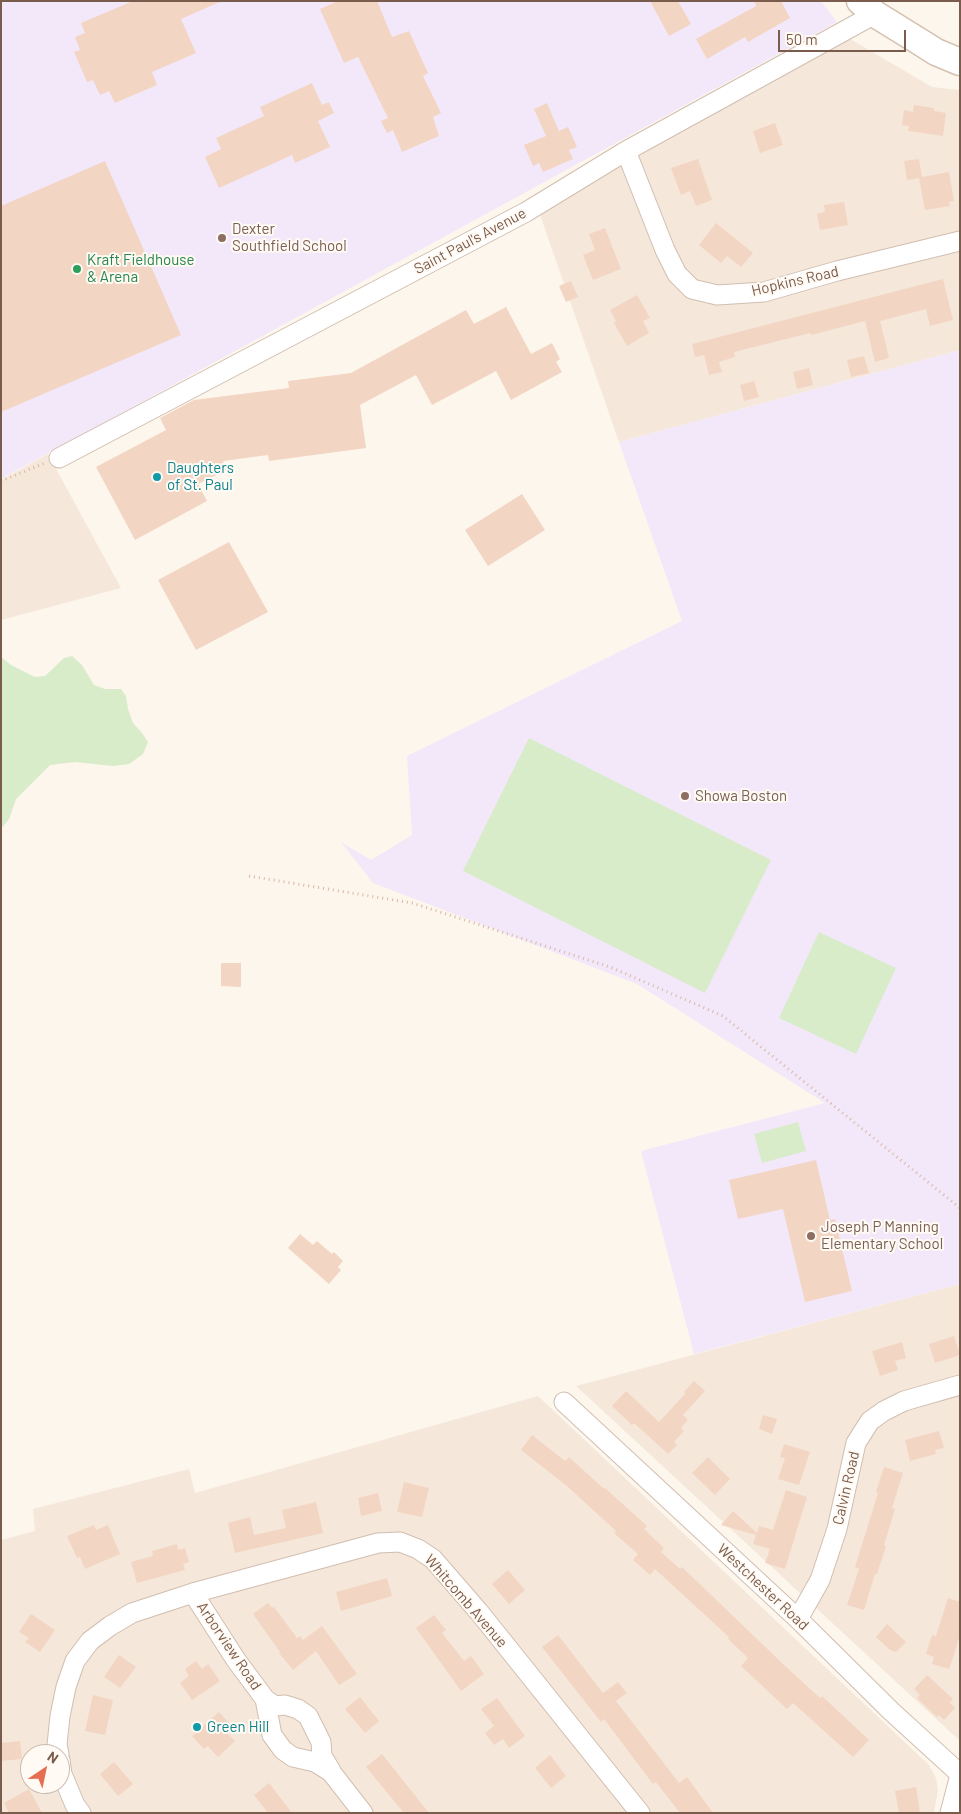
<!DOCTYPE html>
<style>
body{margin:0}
#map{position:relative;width:961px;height:1814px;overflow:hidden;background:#fdf6ec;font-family:Barlow,sans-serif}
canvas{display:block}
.frame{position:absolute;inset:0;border:2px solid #7a5c4d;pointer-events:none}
.north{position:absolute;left:20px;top:1744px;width:50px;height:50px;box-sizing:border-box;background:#fffaf3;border:1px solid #cabbb1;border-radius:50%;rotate:34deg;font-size:14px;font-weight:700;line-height:20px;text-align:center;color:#7a5c4d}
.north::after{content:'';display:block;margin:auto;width:18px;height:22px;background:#e76f51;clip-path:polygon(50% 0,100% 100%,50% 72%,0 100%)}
.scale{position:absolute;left:778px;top:30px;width:128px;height:22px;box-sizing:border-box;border:2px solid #7a5c4d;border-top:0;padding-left:6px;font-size:15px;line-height:18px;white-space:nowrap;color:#7a5c4d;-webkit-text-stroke:4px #fffaf3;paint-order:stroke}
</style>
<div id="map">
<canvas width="961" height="1814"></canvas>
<div class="frame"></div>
<div class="north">N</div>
<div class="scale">50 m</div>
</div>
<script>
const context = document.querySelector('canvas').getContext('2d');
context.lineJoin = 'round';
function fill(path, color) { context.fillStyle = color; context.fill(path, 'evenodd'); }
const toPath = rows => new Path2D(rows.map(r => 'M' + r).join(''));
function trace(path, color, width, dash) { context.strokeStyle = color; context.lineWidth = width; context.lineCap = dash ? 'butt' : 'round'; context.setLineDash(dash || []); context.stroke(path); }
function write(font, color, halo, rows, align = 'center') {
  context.font = font + ' Barlow,sans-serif'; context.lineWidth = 4; context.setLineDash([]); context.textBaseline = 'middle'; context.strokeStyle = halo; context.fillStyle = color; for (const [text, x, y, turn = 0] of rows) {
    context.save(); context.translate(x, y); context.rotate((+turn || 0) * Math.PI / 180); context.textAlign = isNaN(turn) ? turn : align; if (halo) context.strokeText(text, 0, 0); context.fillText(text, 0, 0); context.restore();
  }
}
fill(toPath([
 [850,39,932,87,960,90,960,350,619,442,538,209],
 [48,454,121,588,1,620,1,480],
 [960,1284,960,1741,576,1386],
 [538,1396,929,1765,936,1778,938,1790,934,1813,1,1813,1,1540,35,1531,33,1509,189,1469,195,1493],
 [30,1754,60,1754,60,1784,30,1784]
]), '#f5e8da');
fill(toPath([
 [1,1,821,1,837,22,1,479],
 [960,350,960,1284,694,1354,641,1151,825,1103,637,984,373,883,341,842,371,860,412,835,407,756,682,621,619,442]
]), '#f3e8fa');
fill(toPath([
 [72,656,82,665,94,685,105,689,121,689,126,696,128,709,133,723,142,733,148,742,143,754,129,764,113,766,75,762,50,765,16,799,9,819,1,829,1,657,11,665,35,677,45,676,64,658],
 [529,738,771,860,705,993,463,871],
 [819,932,896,968,856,1054,779,1018],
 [798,1122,806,1151,762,1163,754,1134]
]), '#d8ecc9');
fill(toPath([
 [133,1,222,1,181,19,196,53,152,72,157,85,115,103,109,91,100,95,93,80,87,82,74,52,80,50,75,37,85,33,81,23],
 [338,1,377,1,392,37,409,31,428,73,423,76,441,113,433,117,439,136,402,152,393,130,387,133,381,121,388,118,358,57,344,63,320,9],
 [650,1,678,1,691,24,669,36],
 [754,1,781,1,790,18,748,42,745,37,707,59,696,39,756,6],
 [312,83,322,105,329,102,334,113,318,121,330,147,295,163,292,155,219,188,205,157,221,149,216,138,264,116,260,107],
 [547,103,559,131,568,127,577,147,569,150,573,159,543,172,539,163,533,166,524,145,546,136,534,109],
 [914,105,934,108,934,111,946,113,943,136,908,131,909,126,902,125,904,110,913,112],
 [775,123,783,145,760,153,753,131],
 [698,159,712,200,696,206,690,191,681,195,671,168],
 [919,159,922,177,949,172,954,201,949,202,950,206,925,210,919,178,907,180,904,161],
 [105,161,181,335,1,412,1,206],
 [844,202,848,225,820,230,817,214,825,212,824,205],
 [716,223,753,253,741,267,727,256,721,263,699,245],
 [605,228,621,269,593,280,583,255,595,250,589,234],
 [943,279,953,320,930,326,926,309,880,321,889,358,875,362,865,321,811,335,810,333,734,352,735,357,719,362,722,372,709,375,704,355,695,357,692,344],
 [571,281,578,297,566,302,559,286],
 [637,295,650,318,643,321,649,333,627,346,614,323,616,321,610,310],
 [506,307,531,354,552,343,560,359,556,362,562,372,511,400,496,371,432,405,416,375,360,405,366,448,269,461,268,455,223,461,227,470,198,484,207,501,135,540,96,467,166,430,160,418,194,400,289,388,288,381,351,373,466,310,474,324],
 [864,356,869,373,851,377,847,360],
 [809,368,813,385,797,389,793,372],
 [754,381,759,397,744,401,740,385],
 [522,494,545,530,488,566,465,530],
 [229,542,268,612,196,650,158,580],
 [221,963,241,963,241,987,221,986],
 [816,1160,830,1220,835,1219,852,1291,805,1302,783,1209,738,1219,729,1180],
 [300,1234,313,1245,317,1241,332,1254,334,1252,343,1261,338,1267,341,1270,329,1284,288,1248],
 [954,1336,960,1355,935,1363,929,1344],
 [902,1342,906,1358,895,1361,898,1370,880,1376,872,1351],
 [694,1381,705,1391,683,1415,688,1420,681,1428,684,1431,674,1442,677,1445,668,1454,634,1423,632,1425,612,1406,626,1391,659,1422,685,1394,684,1392],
 [763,1415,777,1419,772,1434,759,1429],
 [939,1431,944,1448,935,1450,936,1454,910,1461,905,1440],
 [532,1435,565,1461,569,1457,604,1489,605,1488,647,1526,644,1529,664,1548,661,1552,680,1569,682,1567,784,1665,820,1698,822,1696,869,1740,853,1757,793,1703,787,1709,741,1666,748,1658,728,1639,729,1637,655,1569,650,1575,633,1560,638,1554,614,1533,616,1531,567,1486,521,1450],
 [784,1444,810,1452,799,1485,778,1479,785,1458,780,1457],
 [708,1457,730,1479,715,1495,692,1473],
 [884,1467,903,1473,892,1508,895,1509,884,1545,886,1546,877,1574,875,1574,864,1610,847,1605,859,1569,855,1567,878,1493,876,1492],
 [404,1482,429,1488,422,1517,397,1512],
 [786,1490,807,1497,785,1569,765,1563,770,1549,753,1544,756,1535,721,1525,733,1511,757,1533,759,1526,773,1530],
 [378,1493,382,1511,361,1516,358,1498],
 [316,1502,323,1533,235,1553,228,1523,250,1517,254,1535,286,1528,282,1510],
 [94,1525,96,1530,108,1525,120,1554,85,1569,80,1557,77,1558,67,1536],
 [177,1544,178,1550,185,1548,189,1562,183,1564,185,1570,137,1583,131,1562,153,1556,152,1551],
 [508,1570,525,1590,509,1604,492,1584],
 [387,1578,392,1596,341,1611,336,1592],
 [948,1598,960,1602,960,1636,949,1669,932,1664,934,1657,926,1654,932,1635,936,1636],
 [268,1603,272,1608,274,1607,297,1638,300,1636,303,1640,322,1626,357,1674,339,1685,316,1651,293,1670,279,1653,280,1652,253,1614],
 [31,1614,55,1630,40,1652,25,1642,29,1638,19,1632],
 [434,1615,446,1630,442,1633,464,1661,471,1656,484,1674,461,1691,416,1628],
 [887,1624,906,1642,896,1652,890,1650,876,1637],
 [558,1635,603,1693,618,1682,627,1693,616,1701,679,1783,687,1777,713,1813,680,1813,656,1782,653,1784,604,1719,601,1722,542,1647],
 [119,1655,136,1667,120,1688,104,1677],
 [196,1661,202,1669,208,1664,220,1681,192,1700,180,1683,189,1676,185,1669],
 [927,1675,953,1699,950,1703,955,1708,944,1720,939,1715,937,1717,917,1698,920,1695,914,1689],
 [93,1695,113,1700,105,1735,85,1731],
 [360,1697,379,1721,365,1733,345,1709],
 [497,1698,525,1736,509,1748,503,1739,494,1745,485,1733,494,1726,481,1709],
 [219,1712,230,1724,224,1730,235,1741,218,1757,208,1746,204,1749,192,1736],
 [20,1741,22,1759,1,1761,1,1743],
 [382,1754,429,1813,404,1813,366,1767],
 [550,1755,566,1776,551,1788,535,1768],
 [114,1762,133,1784,118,1796,100,1774],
 [269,1783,292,1813,268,1813,254,1795],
 [916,1787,920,1813,899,1813,895,1791],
 [29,1789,42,1813,9,1813,4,1803]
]), '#f3d5c3');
const street = toPath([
 [626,151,665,250,677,274,692,289,717,295,764,292,837,271,960,241],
 [59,458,526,212,626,151,875,14],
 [564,1402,798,1619,891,1711,960,1774],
 [193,1593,236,1660,265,1699,272,1735,283,1750,293,1757,315,1762,331,1772,363,1813],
 [798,1619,820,1580,837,1529,856,1443,870,1421,884,1411,904,1401,960,1385],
 [265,1699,275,1706,285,1705,298,1709,308,1716,321,1742,322,1756,331,1771],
 [59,1754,57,1745,60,1716,66,1687,75,1661,90,1641,110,1626,132,1613,193,1593,378,1543,400,1542,418,1549,433,1559,479,1612,640,1813],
 [60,1760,62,1774,75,1805,81,1813],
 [950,1813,960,1775]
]);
const secondary = toPath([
 [860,1,875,14,917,40,936,52,960,62]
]);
trace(street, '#d1beb0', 21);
trace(secondary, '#d6c0b0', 29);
trace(toPath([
 [1,481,45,463],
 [249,876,412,903,610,967,723,1016,960,1208]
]), '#d9b8a5', 3, [1, 4]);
trace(street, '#fff', 19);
trace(secondary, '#fff', 26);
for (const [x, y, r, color] of [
 [222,238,5,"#8d6e63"],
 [77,269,5,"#2e9e5b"],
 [157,477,5,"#0f9aa8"],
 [685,796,5,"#8d6e63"],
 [811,1236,5,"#8d6e63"],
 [197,1727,5,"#0f9aa8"]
]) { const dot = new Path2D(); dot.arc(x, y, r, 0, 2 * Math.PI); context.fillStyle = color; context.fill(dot); trace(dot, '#fffaf3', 2); }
write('15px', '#785e54', '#fffaf3', [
 ["Dexter",232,229],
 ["Southfield School",232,246],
 ["Showa Boston",695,796],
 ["Joseph P Manning",821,1227],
 ["Elementary School",821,1244]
], 'left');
write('15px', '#7a5c4d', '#fffaf3', [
 ["Saint Paul's Avenue",470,241,-28],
 ["Hopkins Road",795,281,-13],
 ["Calvin Road",846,1488,-77],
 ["Westchester Road",763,1587,43],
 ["Whitcomb Avenue",466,1601,49],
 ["Arborview Road",229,1646,56]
]);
write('15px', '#27864d', '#fffaf3', [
 ["Kraft Fieldhouse",87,260],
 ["& Arena",87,277]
], 'left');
write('15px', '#0d838f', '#fffaf3', [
 ["Daughters",167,468],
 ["of St. Paul",167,485],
 ["Green Hill",207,1727]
], 'left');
</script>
